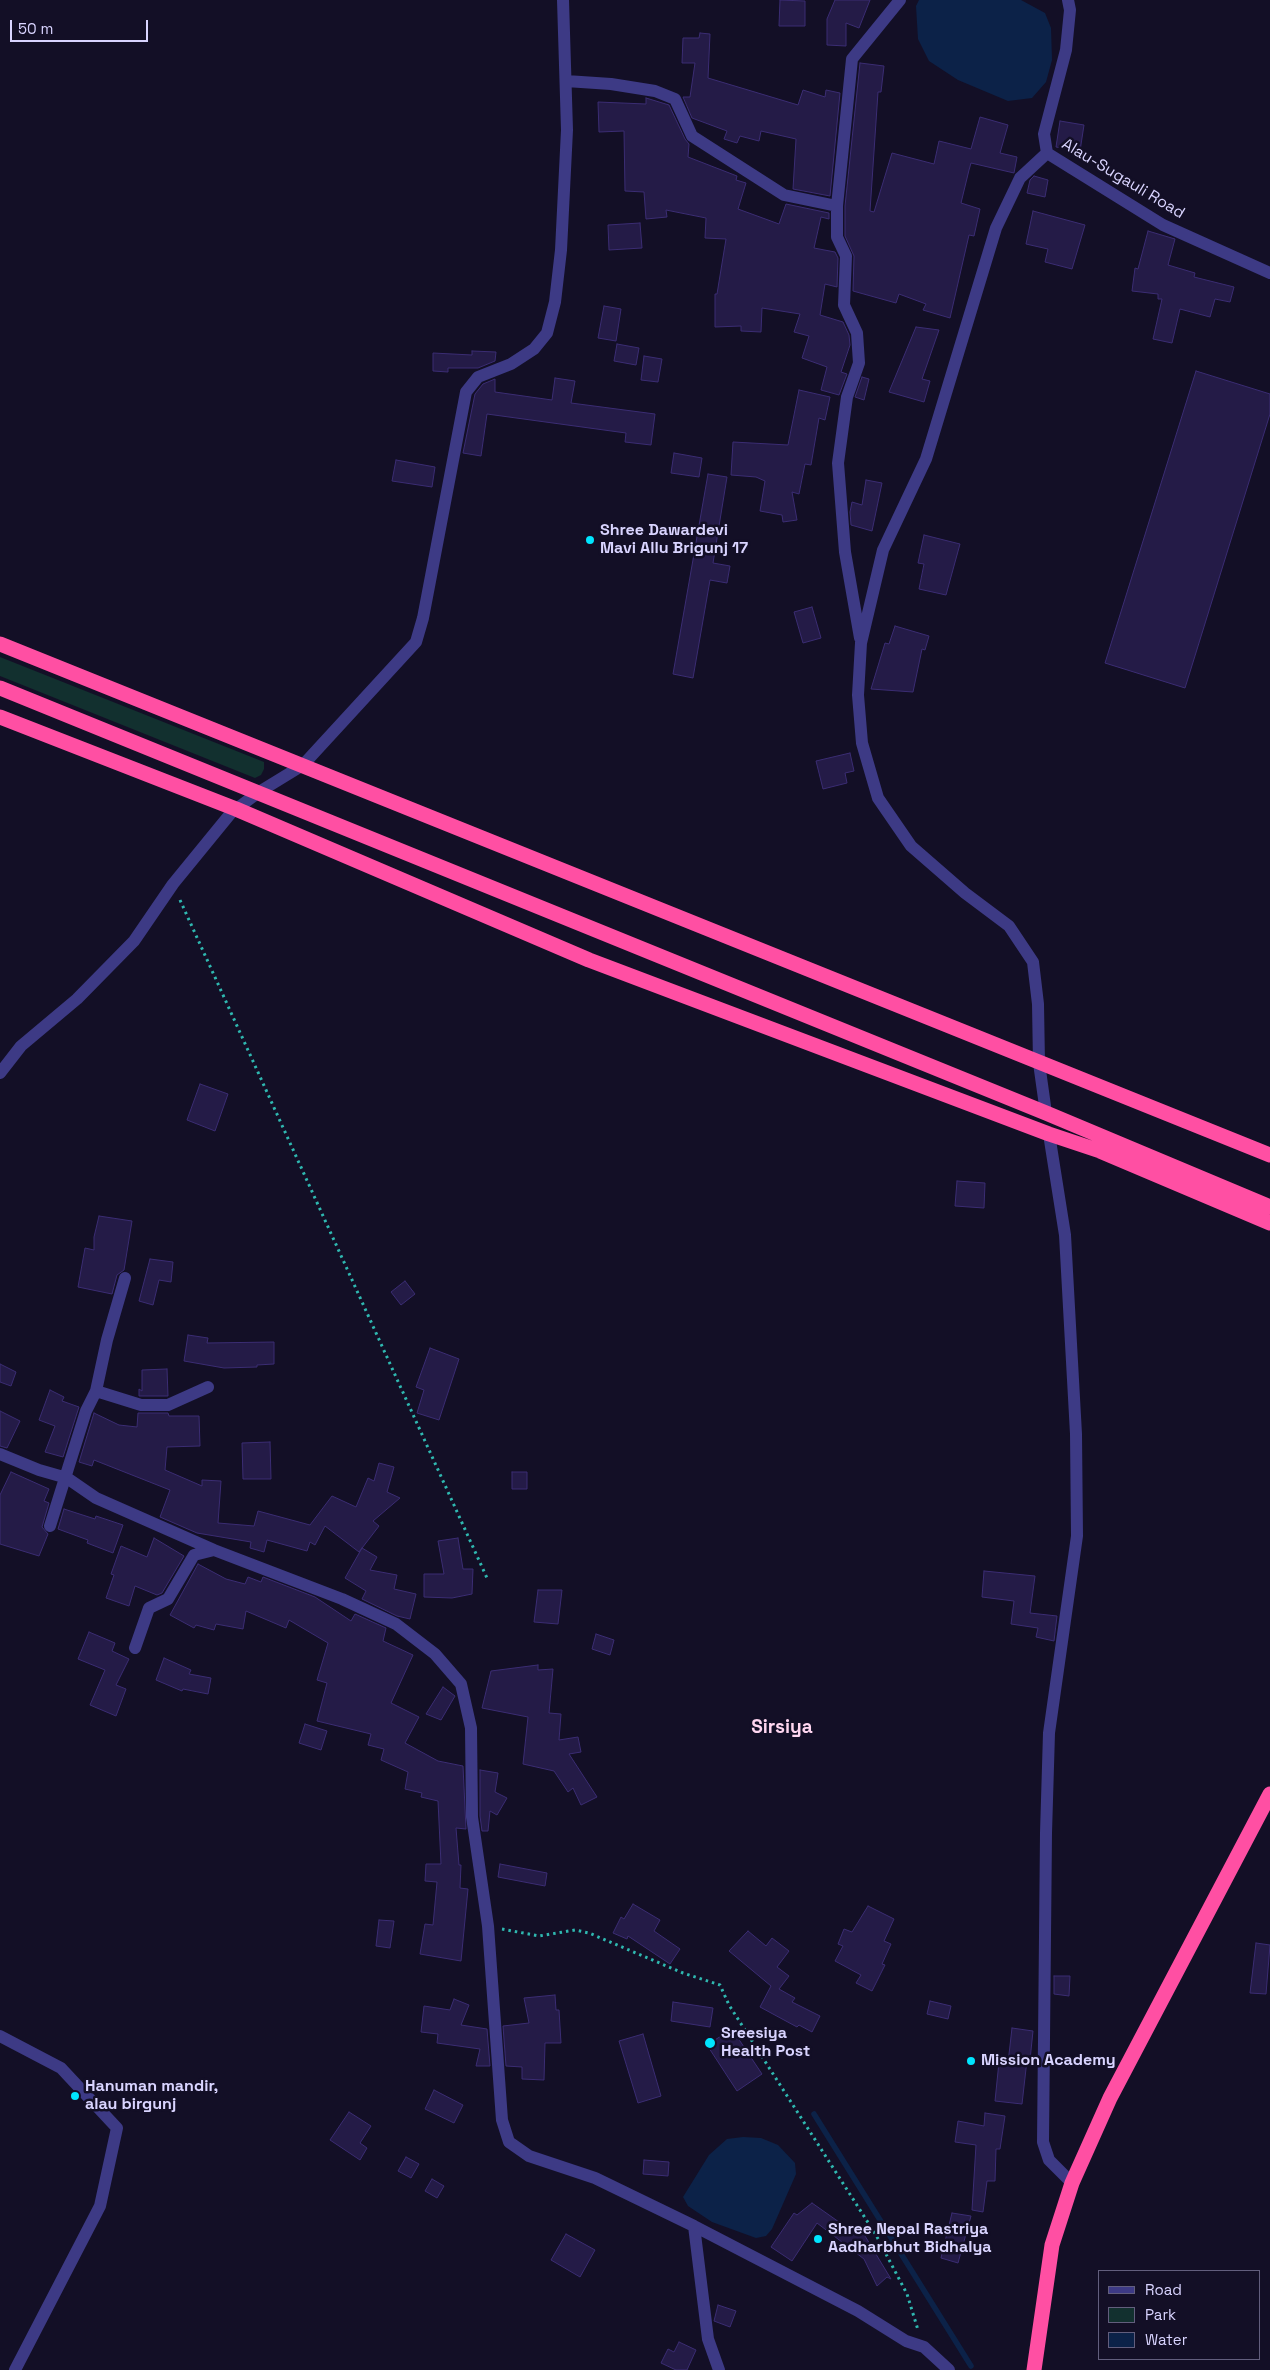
<!DOCTYPE html>
<style>
body{margin:0}
#map{position:relative;width:1270px;height:2370px;overflow:hidden;background:#130f26;font-family:"Space Grotesk",sans-serif}
canvas{display:block}
.legend{position:absolute;left:1098px;top:2270px;width:162px;height:90px;box-sizing:border-box;background:#130f26;border:1px solid #625e7d;margin:0;padding:6px 9px;list-style:none;font-size:15px;color:#d9d4ff}
.legend li{display:flex;align-items:center;gap:10px;height:25px}
.legend b{width:25px;border:1px solid #625e7d}
.scale{position:absolute;left:10px;top:20px;width:138px;height:22px;box-sizing:border-box;border:2px solid #d9d4ff;border-top:0;padding-left:6px;font-size:15px;line-height:18px;white-space:nowrap;color:#d9d4ff;-webkit-text-stroke:4px #130f26;paint-order:stroke}
</style>
<div id="map">
<canvas width="1270" height="2370"></canvas>
<ul class="legend">
<li><b style="height:6px;background:#3d3a85"></b>Road</li>
<li><b style="height:14px;background:#12302f"></b>Park</li>
<li><b style="height:14px;background:#0c2248"></b>Water</li>
</ul>
<div class="scale">50 m</div>
</div>
<script>
const context = document.querySelector('canvas').getContext('2d');
context.lineJoin = 'round';
function fill(path, color) { context.fillStyle = color; context.fill(path, 'evenodd'); }
const toPath = rows => new Path2D(rows.map(r => 'M' + r).join(''));
function trace(path, color, width, dash) { context.strokeStyle = color; context.lineWidth = width; context.lineCap = dash ? 'butt' : 'round'; context.setLineDash(dash || []); context.stroke(path); }
function write(font, color, halo, rows, align = 'center') {
  context.font = font + ' "Space Grotesk",sans-serif'; context.lineWidth = 5; context.setLineDash([]); context.textBaseline = 'middle'; context.strokeStyle = halo; context.fillStyle = color; for (const [text, x, y, turn = 0] of rows) {
    context.save(); context.translate(x, y); context.rotate((+turn || 0) * Math.PI / 180); context.textAlign = isNaN(turn) ? turn : align; if (halo) context.strokeText(text, 0, 0); context.fillText(text, 0, 0); context.restore();
  }
}
fill(toPath([
 [0,657,264,762,264,769,261,775,255,778,0,676]
]), '#12302f');
fill(toPath([
 [919,0,1021,0,1045,13,1051,28,1052,60,1046,82,1032,98,1008,101,958,80,929,61,918,39,916,6],
 [743,2137,761,2138,778,2145,795,2163,796,2174,772,2229,766,2236,756,2238,712,2222,688,2206,683,2197,709,2155,727,2139]
]), '#0c2248');
trace(toPath([
 [814,2114,971,2366]
]), '#0c2248', 5.5);
const building = toPath([
 [780,0,805,1,805,26,779,26,780,0],
 [835,0,870,0,859,28,846,23,846,46,827,45,827,19,835,0],
 [700,33,710,34,708,78,798,105,803,90,825,97,826,90,840,93,830,196,793,189,796,139,761,131,759,141,740,136,737,143,724,139,727,131,692,118,683,97,690,97,695,63,682,63,683,38,699,38,700,33],
 [860,63,884,66,881,92,878,92,870,211,874,212,892,153,934,164,939,141,971,149,980,117,1008,125,1000,153,1017,157,1014,173,971,163,969,170,961,203,980,209,974,236,969,235,950,318,923,310,926,304,899,294,896,303,853,291,854,256,845,236,845,206,860,63],
 [646,98,669,105,685,139,689,144,688,157,737,176,736,180,746,183,738,209,779,224,786,204,829,213,829,219,821,217,814,248,835,252,838,258,837,287,825,284,820,315,843,322,849,335,850,345,841,372,847,374,839,395,821,390,827,367,802,358,809,336,794,332,800,314,762,308,761,332,741,331,741,326,715,327,715,294,717,294,726,239,705,238,706,218,666,210,667,217,646,219,644,192,625,191,624,131,599,132,598,102,646,104,646,98],
 [1060,121,1084,125,1080,151,1056,147,1060,121],
 [1034,176,1048,180,1045,197,1027,193,1030,180,1034,176],
 [1033,211,1085,225,1072,269,1045,262,1048,249,1026,244,1033,211],
 [640,223,642,248,609,250,608,225,640,223],
 [1148,231,1175,239,1168,265,1195,273,1194,277,1234,287,1230,302,1215,299,1210,317,1180,309,1172,343,1153,339,1162,299,1158,299,1158,294,1132,291,1135,268,1138,269,1148,231],
 [604,306,621,309,616,341,598,338,604,306],
 [916,327,939,330,922,379,930,381,924,402,889,392,916,327],
 [617,344,639,348,636,365,614,361,617,344],
 [472,351,496,352,495,361,478,368,448,368,448,372,433,371,433,353,472,355,472,351],
 [644,356,662,359,658,382,641,380,644,356],
 [1196,371,1270,394,1270,414,1185,688,1105,663,1196,371],
 [862,377,869,379,864,400,855,397,862,377],
 [555,378,575,381,571,403,655,414,651,445,625,442,626,433,487,414,481,456,463,453,475,394,483,384,495,379,495,392,552,400,555,378],
 [799,390,830,397,825,420,819,418,811,465,805,464,799,494,792,492,797,520,783,522,782,515,760,511,765,481,756,477,731,475,733,442,788,445,799,390],
 [674,453,702,458,699,477,671,473,674,453],
 [396,460,435,467,432,487,392,481,396,460],
 [708,474,727,477,713,563,730,566,727,583,710,580,693,678,673,674,708,474],
 [866,480,882,483,872,531,851,525,850,512,852,502,862,505,866,480],
 [924,535,960,544,946,595,919,589,924,564,918,563,924,535],
 [812,607,821,638,803,643,794,612,812,607],
 [895,626,929,636,925,650,922,649,913,692,871,689,885,643,889,644,895,626],
 [850,753,854,771,845,773,847,783,823,789,816,761,850,753],
 [200,1084,228,1094,215,1131,187,1120,200,1084],
 [957,1181,985,1183,984,1208,955,1206,957,1181],
 [99,1216,132,1221,124,1270,117,1275,112,1294,78,1287,85,1248,94,1250,94,1237,99,1216],
 [150,1259,173,1262,171,1282,159,1280,153,1305,139,1301,150,1259],
 [405,1281,415,1294,401,1305,391,1292,405,1281],
 [188,1335,208,1338,207,1343,274,1342,274,1364,257,1365,257,1367,224,1368,184,1361,188,1335],
 [430,1348,459,1359,439,1420,417,1413,424,1390,416,1387,430,1348],
 [0,1364,16,1372,11,1386,0,1382,0,1364],
 [167,1369,168,1396,139,1396,139,1389,142,1391,142,1370,167,1369],
 [50,1390,64,1397,62,1401,79,1407,63,1457,45,1452,55,1426,39,1420,50,1390],
 [0,1411,20,1421,7,1448,0,1446,0,1411],
 [94,1413,119,1425,137,1427,138,1413,168,1413,169,1416,199,1416,200,1446,167,1447,165,1470,202,1486,202,1480,221,1481,218,1523,254,1526,258,1511,310,1525,332,1496,356,1507,368,1478,374,1481,379,1463,394,1467,387,1492,400,1498,373,1521,379,1526,359,1552,325,1526,315,1545,310,1542,307,1551,267,1540,264,1552,250,1548,251,1542,197,1533,160,1517,170,1490,94,1460,92,1466,79,1462,94,1413],
 [270,1442,271,1479,243,1479,242,1443,270,1442],
 [11,1472,49,1489,44,1501,49,1503,42,1527,48,1534,39,1556,0,1544,0,1495,11,1472],
 [512,1472,527,1472,527,1489,512,1489,512,1472],
 [64,1509,95,1519,96,1516,123,1525,113,1553,87,1543,88,1540,58,1529,64,1509],
 [154,1538,184,1556,162,1593,157,1595,135,1586,129,1606,106,1598,114,1575,111,1574,121,1546,147,1557,154,1538],
 [458,1538,463,1569,473,1569,472,1594,452,1598,424,1597,424,1574,444,1574,438,1541,458,1538],
 [362,1548,377,1557,370,1570,397,1575,394,1589,416,1594,410,1619,397,1616,362,1599,366,1591,345,1578,362,1548],
 [198,1564,226,1579,245,1584,248,1577,261,1582,263,1577,315,1597,351,1621,355,1614,386,1628,383,1641,413,1655,391,1703,419,1717,405,1743,438,1761,463,1766,466,1829,456,1828,459,1865,461,1865,460,1888,468,1889,461,1961,420,1954,425,1924,433,1925,437,1882,425,1881,426,1864,441,1864,438,1801,421,1797,422,1793,405,1789,408,1772,381,1760,384,1749,368,1745,371,1734,317,1721,327,1683,317,1680,328,1643,289,1620,286,1628,246,1611,243,1629,216,1624,214,1630,196,1625,194,1628,170,1615,198,1564],
 [984,1571,1035,1576,1030,1613,1057,1616,1054,1641,1036,1637,1038,1628,1011,1624,1014,1601,982,1597,984,1571],
 [538,1590,562,1590,558,1624,534,1622,538,1590],
 [89,1632,115,1643,112,1651,129,1659,116,1685,126,1689,116,1716,90,1705,105,1670,78,1659,89,1632],
 [596,1634,614,1640,610,1655,592,1649,596,1634],
 [164,1658,191,1670,189,1674,211,1678,208,1694,183,1689,182,1691,156,1680,164,1658],
 [538,1665,538,1670,553,1669,549,1713,561,1714,559,1740,578,1737,581,1752,569,1754,597,1797,581,1805,573,1788,568,1792,554,1771,523,1764,528,1717,482,1708,491,1671,538,1665],
 [443,1687,455,1696,441,1720,426,1714,443,1687],
 [305,1724,327,1731,321,1750,299,1743,305,1724],
 [480,1770,498,1773,495,1792,507,1798,497,1815,490,1811,488,1831,482,1831,480,1816,480,1770],
 [500,1864,547,1873,545,1886,498,1877,500,1864],
 [633,1904,660,1920,654,1931,680,1949,670,1964,628,1936,627,1939,613,1933,621,1917,624,1919,633,1904],
 [868,1906,894,1919,884,1941,891,1944,882,1964,885,1965,872,1991,856,1983,861,1975,835,1961,843,1946,838,1944,844,1929,852,1932,868,1906],
 [379,1920,394,1921,390,1948,376,1946,379,1920],
 [748,1931,766,1946,772,1938,789,1951,777,1967,789,1976,779,1989,795,1998,792,2002,820,2016,812,2032,799,2025,797,2027,760,2007,771,1986,729,1951,748,1931],
 [1256,1943,1270,1945,1266,1994,1250,1993,1256,1943],
 [1054,1976,1070,1976,1069,1996,1054,1994,1054,1976],
 [555,1995,556,2010,559,2010,561,2043,545,2043,544,2080,522,2079,522,2067,506,2066,503,2026,529,2023,524,1998,555,1995],
 [454,1999,469,2005,461,2025,487,2029,490,2066,476,2066,480,2049,437,2043,438,2034,421,2032,424,2006,450,2010,454,1999],
 [930,2001,951,2006,948,2019,927,2014,930,2001],
 [673,2002,713,2008,710,2027,671,2021,673,2002],
 [1012,2028,1033,2031,1030,2060,1027,2060,1022,2104,995,2101,999,2062,1008,2063,1012,2028],
 [732,2029,762,2074,737,2091,707,2045,732,2029],
 [643,2034,661,2096,638,2103,619,2041,643,2034],
 [434,2090,463,2105,454,2123,425,2109,434,2090],
 [349,2112,371,2126,360,2143,367,2148,360,2160,330,2140,349,2112],
 [985,2113,1005,2116,1000,2149,996,2149,995,2181,987,2181,983,2212,972,2210,976,2145,955,2142,958,2121,984,2126,985,2113],
 [406,2157,419,2164,411,2178,398,2171,406,2157],
 [644,2160,669,2162,668,2176,643,2174,644,2160],
 [432,2179,444,2186,437,2198,425,2191,432,2179],
 [812,2203,856,2234,862,2231,891,2279,887,2277,877,2286,864,2259,817,2223,792,2261,771,2247,794,2213,797,2215,812,2203],
 [952,2213,971,2216,958,2263,941,2258,952,2213],
 [566,2234,595,2250,580,2277,551,2260,566,2234],
 [718,2305,736,2311,730,2327,714,2321,718,2305],
 [679,2342,696,2350,687,2370,676,2370,661,2363,668,2349,674,2352,679,2342]
]);
fill(building, '#241b47');
trace(building, '#3b2d73', 1);
trace(toPath([
 [180,900,487,1578],
 [502,1929,539,1936,575,1930,589,1933,683,1973,720,1985,729,2005,876,2235,907,2294,918,2330]
]), '#2fb8b0', 3, [2.5, 4]);
trace(toPath([
 [1068,0,1070,10,1066,50,1044,134,1047,153,1163,225,1270,273],
 [566,81,611,84,655,91,675,99,692,136,784,195,837,206],
 [860,638,845,552,838,463,847,397,859,363,857,333,844,305,846,256,837,237,837,206,852,59,900,0],
 [0,1073,21,1046,77,999,134,941,173,884,231,813,259,792,303,765,416,642,423,618,466,392,478,377,511,364,534,349,547,333,555,302,561,250,567,130,563,0],
 [1046,1113,1039,1063,1038,1004,1033,962,1009,926,965,893,911,846,878,798,862,743,858,695,861,643,883,550,926,459,996,228,1020,178,1047,153],
 [1049,1134,1065,1235,1076,1434,1077,1536,1049,1733,1046,1833,1043,2142,1049,2160,1072,2183],
 [96,1391,141,1405,168,1405,208,1387],
 [0,1454,39,1470,67,1478,96,1498,214,1550,342,1599,396,1624,435,1654,461,1684,471,1728,472,1817,488,1926,502,2120,509,2142,529,2156,595,2178,694,2226,858,2311,906,2341,924,2347,949,2370],
 [50,1526,86,1411,96,1391,107,1340,125,1278],
 [135,1648,149,1608,168,1599,194,1555,214,1550],
 [0,2036,61,2068,117,2128,100,2206,15,2370],
 [694,2226,708,2339,719,2370]
]), '#3d3a85', 12);
trace(toPath([
 [0,644,1270,1155],
 [0,688,1046,1113,1270,1207],
 [0,717,236,809,589,960,1049,1134,1100,1151,1270,1223],
 [1034,2370,1052,2245,1072,2183,1110,2098,1270,1794]
]), '#ff4fa3', 15);
for (const [x, y, r, color] of [
 [590,540,5,"#00e5ff"],
 [710,2043,6,"#00e5ff"],
 [971,2061,5,"#00e5ff"],
 [75,2096,5,"#00e5ff"],
 [818,2239,5,"#00e5ff"]
]) { const dot = new Path2D(); dot.arc(x, y, r, 0, 2 * Math.PI); context.fillStyle = color; context.fill(dot); trace(dot, '#130f26', 2); }
write('16px', '#d9d4ff', '#130f26', [
 ["Alau-Sugauli Road",1123,179,31]
]);
write('bold 16px', '#d9d4ff', '#130f26', [
 ["Shree Dawardevi",600,531],
 ["Mavi Allu Brigunj 17",600,549],
 ["Sreesiya",721,2034],
 ["Health Post",721,2052],
 ["Mission Academy",981,2061],
 ["Hanuman mandir,",85,2087],
 ["alau birgunj",85,2105],
 ["Shree Nepal Rastriya",828,2230],
 ["Aadharbhut Bidhalya",828,2248]
], 'left');
write('bold 19px', '#ffd6f0', '#130f26', [
 ["Sirsiya",782,1728]
]);
</script>
